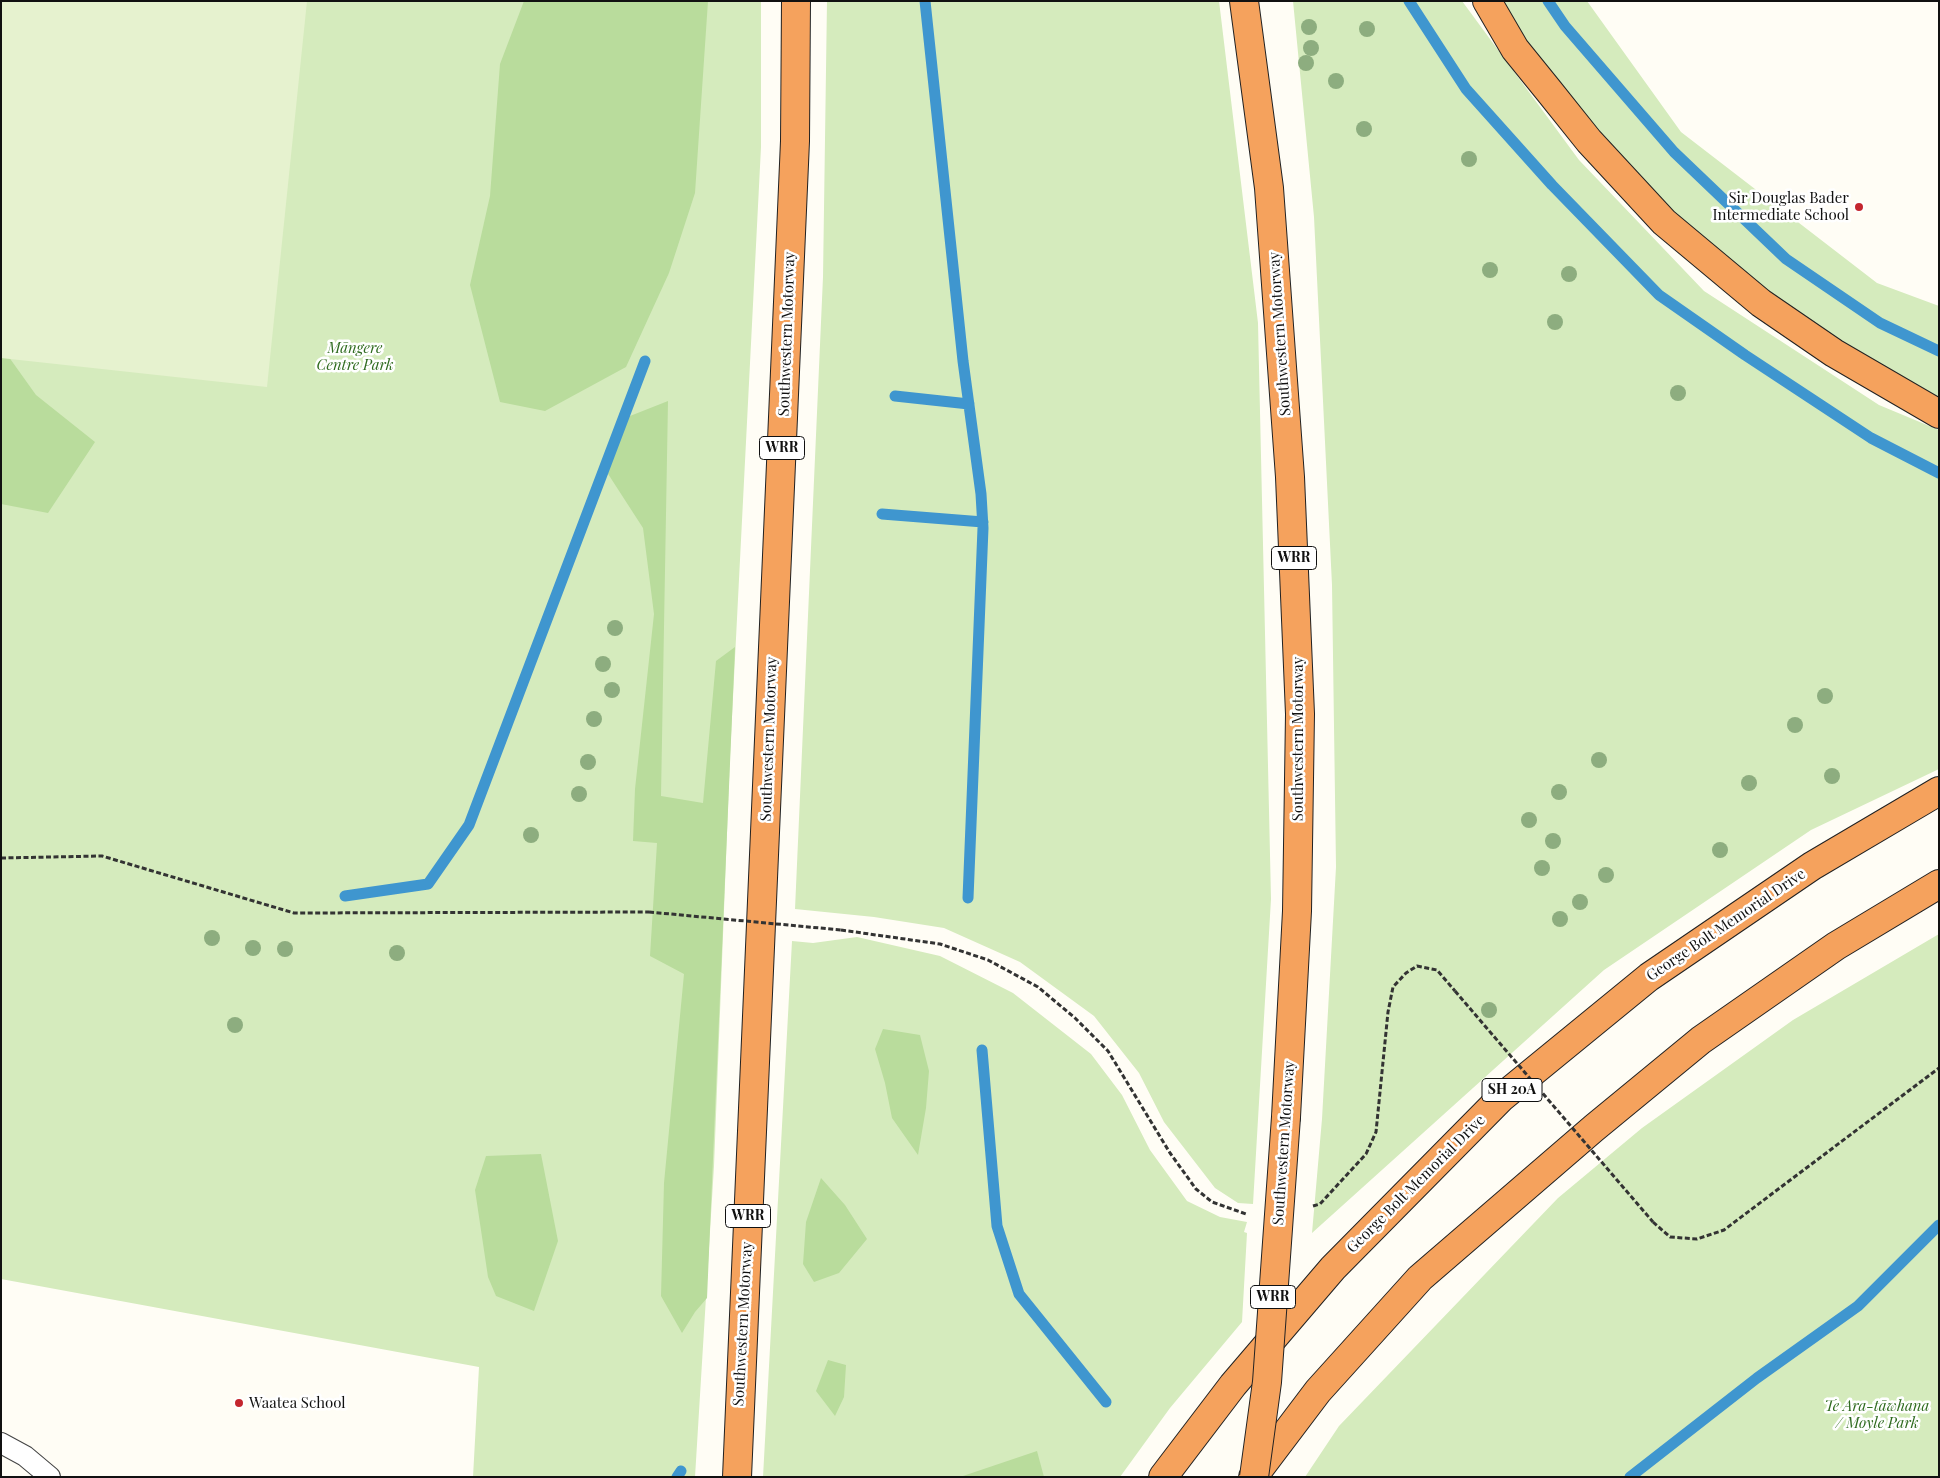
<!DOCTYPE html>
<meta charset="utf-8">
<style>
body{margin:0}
#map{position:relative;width:1940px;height:1478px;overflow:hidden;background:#fffdf5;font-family:"Playfair Display",serif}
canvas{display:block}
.frame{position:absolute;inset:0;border:2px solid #111;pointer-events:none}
</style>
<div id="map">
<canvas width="1940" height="1478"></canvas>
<div class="frame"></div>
</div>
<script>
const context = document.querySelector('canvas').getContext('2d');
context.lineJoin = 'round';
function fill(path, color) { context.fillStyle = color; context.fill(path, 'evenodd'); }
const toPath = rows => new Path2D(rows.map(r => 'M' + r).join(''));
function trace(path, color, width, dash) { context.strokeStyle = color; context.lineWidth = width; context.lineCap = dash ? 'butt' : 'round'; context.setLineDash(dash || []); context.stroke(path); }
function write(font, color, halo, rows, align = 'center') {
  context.font = font + ' "Playfair Display",serif'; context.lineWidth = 5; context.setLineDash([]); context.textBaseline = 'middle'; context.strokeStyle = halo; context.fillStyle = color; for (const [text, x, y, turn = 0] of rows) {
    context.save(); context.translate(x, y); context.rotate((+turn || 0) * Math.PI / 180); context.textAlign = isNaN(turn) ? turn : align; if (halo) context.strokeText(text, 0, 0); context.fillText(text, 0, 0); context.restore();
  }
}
fill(toPath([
 [1,1,761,1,761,147,730,756,714,1166,695,1477,473,1477,479,1367,1,1279],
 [827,1,1219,1,1258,323,1271,899,1253,1204,1238,1203,1215,1188,1164,1122,1139,1073,1094,1016,1020,962,944,928,874,917,795,909,823,277],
 [1293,1,1462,1,1579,160,1704,291,1879,405,1939,430,1939,769,1811,830,1604,970,1312,1233,1322,1119,1336,867,1332,585,1314,217],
 [1499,1,1587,1,1681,132,1877,283,1939,306,1939,402,1791,316,1713,252,1600,139,1529,46],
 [1939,934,1939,1477,1305,1477,1339,1426,1558,1198,1642,1128,1793,1020],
 [857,937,940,956,1013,993,1091,1054,1122,1095,1150,1150,1187,1201,1220,1217,1247,1222,1244,1232,1247,1233,1242,1322,1170,1408,1120,1477,763,1477,792,941,813,943]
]), '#d5ebbd');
fill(toPath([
 [524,1,708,1,695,193,669,273,626,367,545,411,500,402,470,285,490,196,500,64],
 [1,346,36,395,95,442,48,513,1,504],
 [668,401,661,796,703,803,716,661,735,647,707,1298,695,1312,682,1333,661,1296,664,1183,684,974,650,956,657,843,633,841,635,789,654,614,643,528,601,463,630,416],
 [883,1029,920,1035,929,1071,926,1108,918,1155,892,1118,885,1083,875,1049],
 [541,1154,558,1241,534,1311,496,1296,488,1277,475,1190,486,1156],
 [821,1178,845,1205,867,1239,839,1273,814,1282,803,1264,806,1222],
 [828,1360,846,1365,844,1397,835,1416,816,1391],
 [1037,1451,1044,1477,960,1477]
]), '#b9dc9c');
fill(toPath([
 [1,1,307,1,267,387,1,358]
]), '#e6f2cf');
trace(toPath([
 [925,1,963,361,981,494,983,528,968,898],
 [1409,1,1466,89,1552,185,1659,295,1745,355,1871,438,1939,473],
 [1548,1,1565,26,1674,152,1786,259,1880,323,1939,351],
 [895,396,969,404],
 [882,514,983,522],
 [345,896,428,884,469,825,645,361],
 [982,1050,997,1226,1019,1294,1106,1402],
 [677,1477,681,1471],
 [1630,1477,1757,1378,1858,1306,1939,1225]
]), '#3f96cf', 11);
const service = toPath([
 [1,1443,25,1456,50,1477]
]);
const motorway = toPath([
 [1244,1,1269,188,1290,477,1300,714,1297,911,1286,1117],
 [1487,1,1515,49,1549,91,1589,141,1664,222,1761,303,1834,353,1939,414],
 [737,1477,795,141,796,1],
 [1163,1477,1233,1385,1333,1268,1501,1098,1649,977,1812,866,1939,791],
 [1253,1477,1318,1391,1420,1278,1594,1128,1701,1040,1836,946,1939,884]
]);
trace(service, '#444', 22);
trace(motorway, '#222', 30);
trace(toPath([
 [1,858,102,856,294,913,649,912],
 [841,930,940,944,988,960,1038,987,1075,1018,1108,1051,1170,1153,1196,1189,1212,1202,1246,1214],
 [1313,1206,1320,1204,1366,1154,1376,1132,1388,1012,1393,987,1406,973,1417,966,1437,970,1455,991],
 [1653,1222,1670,1237,1697,1239,1724,1230,1939,1068]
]), '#333', 3, [5, 2.5]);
trace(service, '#fff', 20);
trace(motorway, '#f5a25d', 28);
const motorwayBridge = toPath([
 [1254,1477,1267,1382,1286,1117]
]);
trace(motorwayBridge, '#222', 30, []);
trace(toPath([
 [649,912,841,930],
 [1455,991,1653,1222]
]), '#333', 3, [5, 2.5]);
trace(motorwayBridge, '#f5a25d', 28);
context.fillStyle = '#8dad7f';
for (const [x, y] of [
 [1309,27],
 [1367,29],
 [1311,48],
 [1306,63],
 [1336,81],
 [1364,129],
 [1469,159],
 [1490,270],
 [1569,274],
 [1555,322],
 [1678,393],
 [615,628],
 [603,664],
 [612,690],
 [1825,696],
 [594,719],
 [1795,725],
 [1599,760],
 [588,762],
 [1832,776],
 [1749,783],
 [1559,792],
 [579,794],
 [1529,820],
 [531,835],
 [1553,841],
 [1720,850],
 [1542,868],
 [1606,875],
 [1580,902],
 [1560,919],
 [212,938],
 [253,948],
 [285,949],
 [397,953],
 [1489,1010],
 [235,1025]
]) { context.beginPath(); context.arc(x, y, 8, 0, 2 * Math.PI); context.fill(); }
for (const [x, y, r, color] of [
 [1859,207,5,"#c4262e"],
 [239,1403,5,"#c4262e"]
]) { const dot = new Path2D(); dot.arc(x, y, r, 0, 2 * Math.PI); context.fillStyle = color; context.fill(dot); trace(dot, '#fff', 2); }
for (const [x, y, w] of [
 [782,448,45],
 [1294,558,45],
 [1512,1090,60],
 [748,1216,45],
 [1273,1297,45]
]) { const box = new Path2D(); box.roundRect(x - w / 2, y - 11.5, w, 23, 4); context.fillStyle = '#fff'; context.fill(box); trace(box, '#111', 1); }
write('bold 14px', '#111', null, [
 ["WRR",782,448],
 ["WRR",1294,558],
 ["SH 20A",1512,1090],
 ["WRR",748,1216],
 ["WRR",1273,1297]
]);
write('15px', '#111', '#fff', [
 ["Sir Douglas Bader",1849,198],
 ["Intermediate School",1849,215],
 ["Waatea School",249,1403,"left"]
], 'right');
write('15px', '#111', '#fff', [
 ["Southwestern Motorway",787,334,-88],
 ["Southwestern Motorway",1280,334,-94],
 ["Southwestern Motorway",769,739,-88],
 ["Southwestern Motorway",1298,739,-90],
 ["George Bolt Memorial Drive",1726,925,-34],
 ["Southwestern Motorway",1284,1143,-86],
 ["George Bolt Memorial Drive",1416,1184,-45],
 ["Southwestern Motorway",743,1324,-87]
]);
write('italic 15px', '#2f6b1f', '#fff', [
 ["Māngere",355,348],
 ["Centre Park",355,365],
 ["Te Ara-tāwhana",1877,1406],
 ["/ Moyle Park",1877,1423]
]);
</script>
